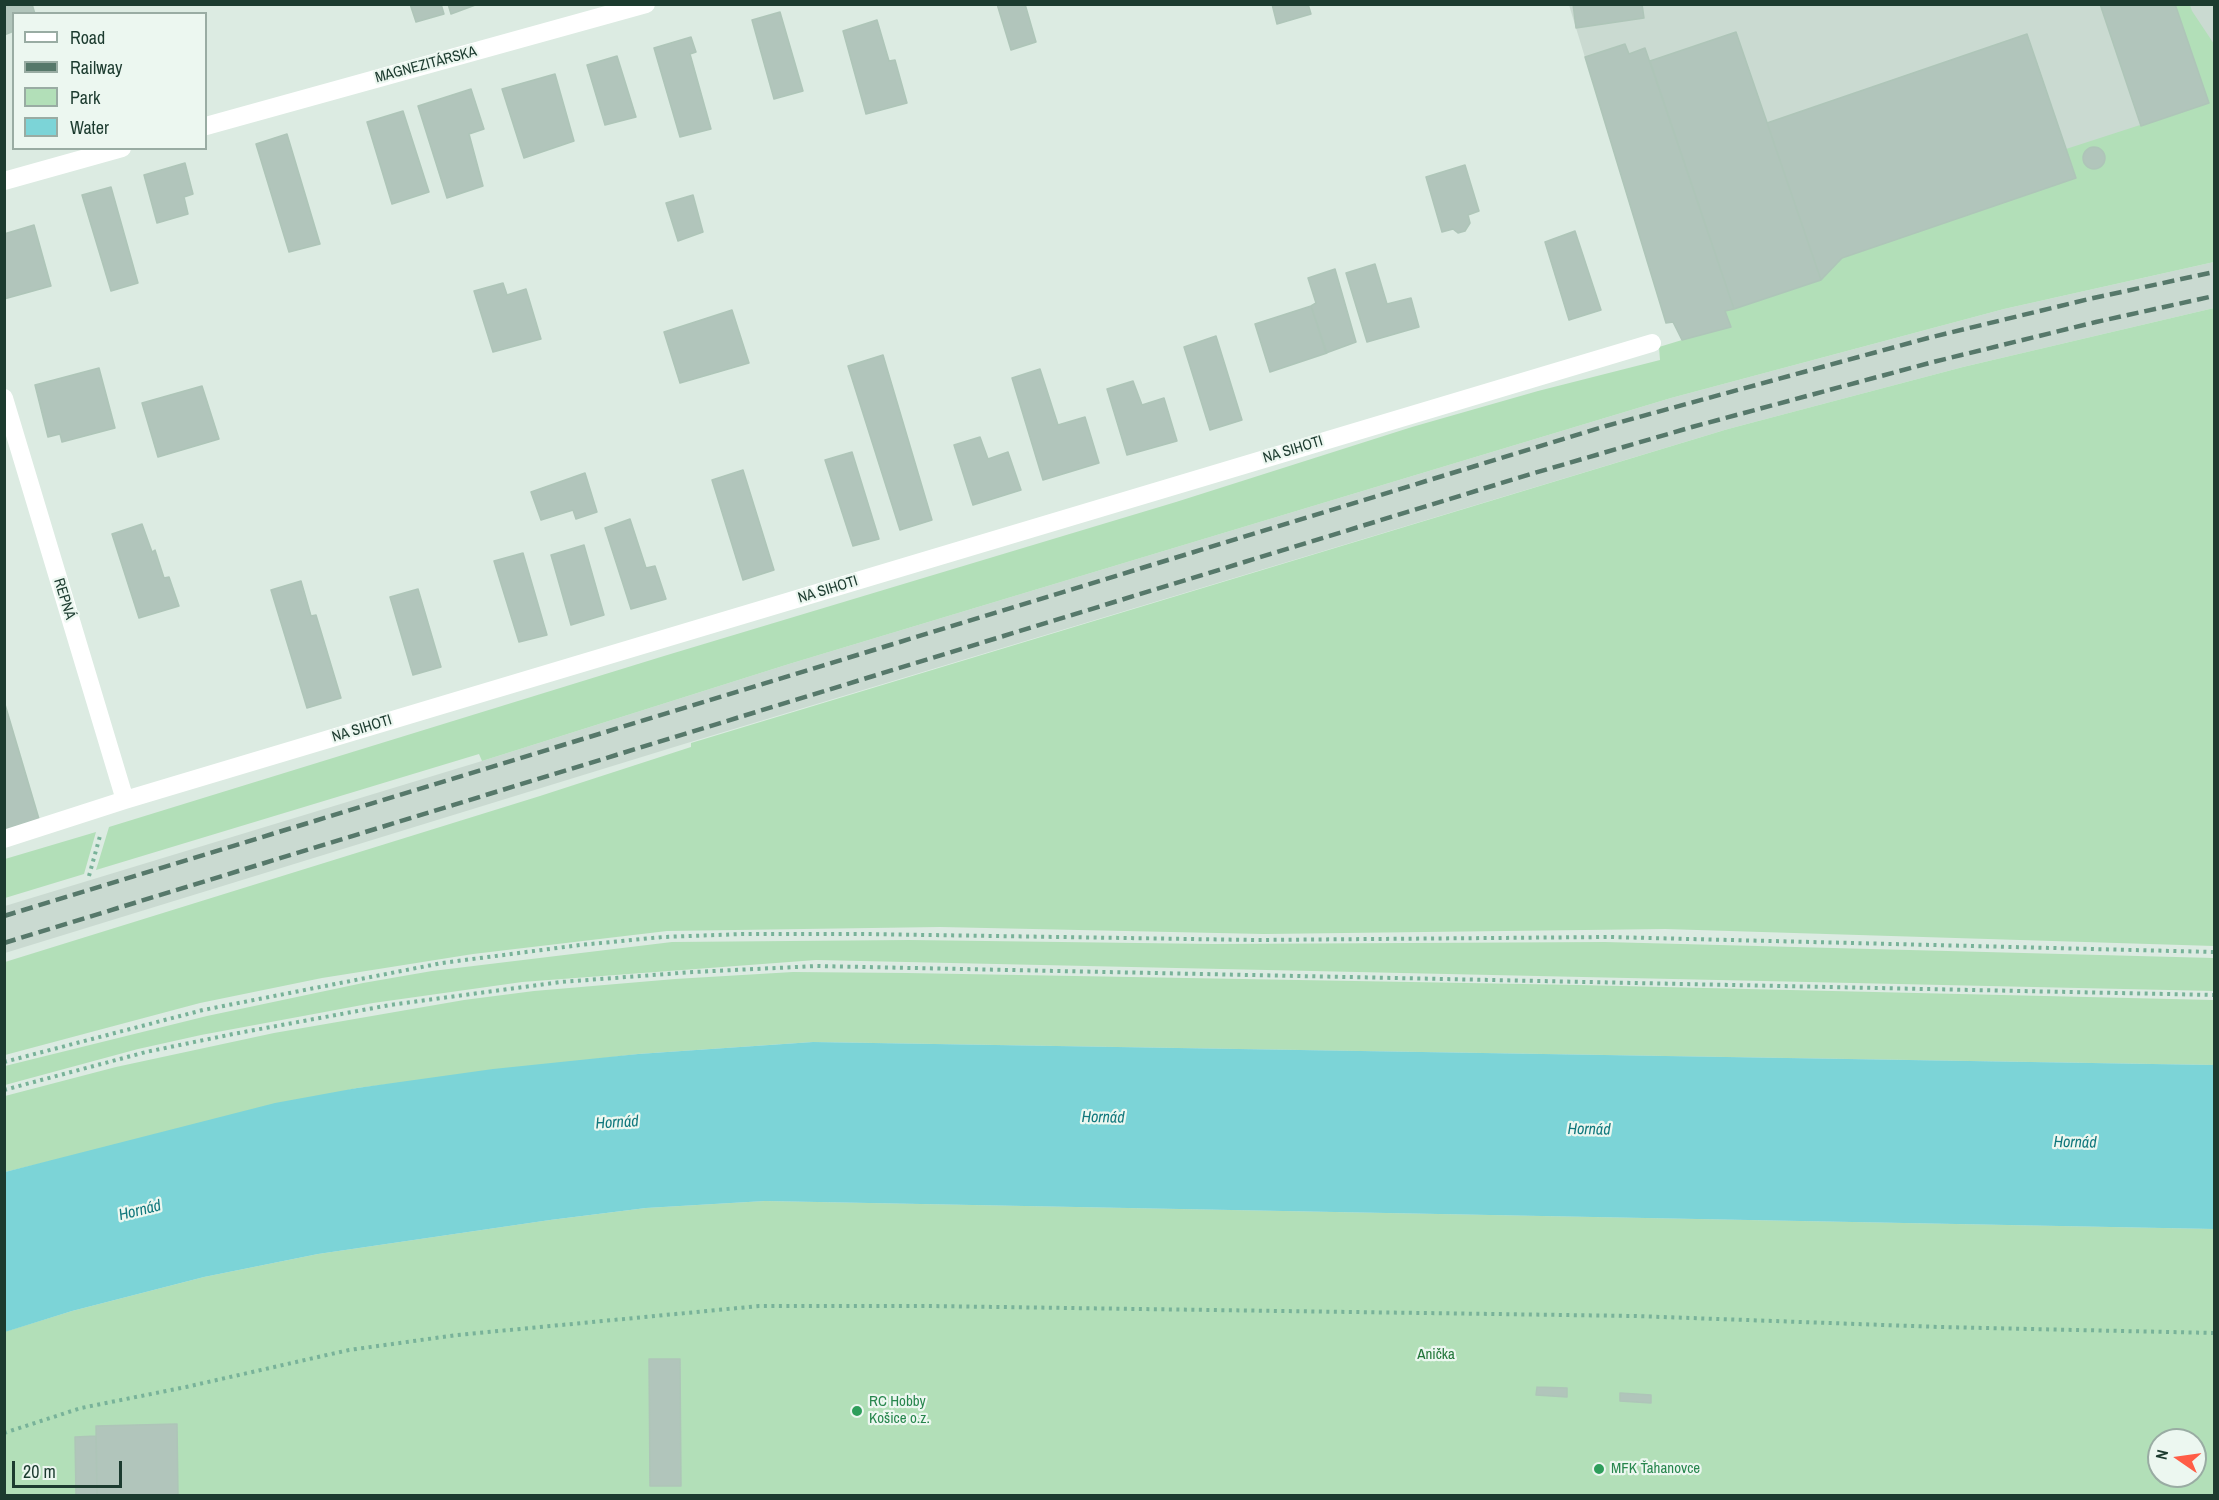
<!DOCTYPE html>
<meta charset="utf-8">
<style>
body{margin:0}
#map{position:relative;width:2219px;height:1500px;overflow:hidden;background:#dcebe2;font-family:"Archivo Narrow",sans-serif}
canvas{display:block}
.frame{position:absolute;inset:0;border:6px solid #1c3b2f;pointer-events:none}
.legend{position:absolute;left:12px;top:12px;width:195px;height:138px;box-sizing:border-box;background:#ecf7f0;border:2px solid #99aca3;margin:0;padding:8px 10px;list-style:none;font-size:18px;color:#1c3b2f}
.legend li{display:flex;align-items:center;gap:12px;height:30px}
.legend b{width:30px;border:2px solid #99aca3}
.north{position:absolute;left:2147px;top:1428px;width:60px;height:60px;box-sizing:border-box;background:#ecf7f0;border:2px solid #99aca3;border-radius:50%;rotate:283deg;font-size:16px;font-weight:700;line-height:24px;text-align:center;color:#1c3b2f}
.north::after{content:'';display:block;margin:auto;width:21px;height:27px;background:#ff5d46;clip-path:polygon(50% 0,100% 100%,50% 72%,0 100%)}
.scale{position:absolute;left:12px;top:1461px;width:110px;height:27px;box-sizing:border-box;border:3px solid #1c3b2f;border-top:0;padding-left:8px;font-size:18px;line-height:21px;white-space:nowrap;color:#1c3b2f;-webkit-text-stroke:4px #ecf7f0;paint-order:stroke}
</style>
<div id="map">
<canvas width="2219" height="1500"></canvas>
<div class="frame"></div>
<ul class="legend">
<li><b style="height:8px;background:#fff"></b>Road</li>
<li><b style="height:8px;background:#56786a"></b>Railway</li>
<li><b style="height:16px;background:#b2dfb8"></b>Park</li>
<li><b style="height:16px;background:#7cd4d7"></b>Water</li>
</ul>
<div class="north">N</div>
<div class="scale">20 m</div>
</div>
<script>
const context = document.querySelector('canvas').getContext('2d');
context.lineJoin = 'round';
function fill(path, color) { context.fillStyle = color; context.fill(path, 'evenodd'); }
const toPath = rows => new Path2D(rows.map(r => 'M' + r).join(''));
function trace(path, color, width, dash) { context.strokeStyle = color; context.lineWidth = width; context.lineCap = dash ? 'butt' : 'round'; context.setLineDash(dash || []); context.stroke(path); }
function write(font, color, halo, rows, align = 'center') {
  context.font = font + ' "Archivo Narrow",sans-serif'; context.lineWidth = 4.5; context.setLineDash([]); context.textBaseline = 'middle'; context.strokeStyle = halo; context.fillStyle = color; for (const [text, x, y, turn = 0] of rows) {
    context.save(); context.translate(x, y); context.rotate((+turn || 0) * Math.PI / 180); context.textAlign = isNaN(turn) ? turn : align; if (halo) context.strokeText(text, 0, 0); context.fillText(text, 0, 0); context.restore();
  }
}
fill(toPath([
 [1569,5,2214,5,2214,186,1845,288,1666,323],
 [2214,262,2214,308,1963,367,1728,429,684,744,5,953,5,906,482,761,789,664,1671,398,2004,309]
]), '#cadad1');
fill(toPath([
 [2175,5,2190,5,2192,11,2214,44,2214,262,2004,309,1671,398,789,664,482,761,479,754,96,870,109,827,664,656,1176,502,1412,427,1538,391,1660,360,1659,347,1682,340,1725,311,1821,280,1842,258,2075,178,2066,149,2208,103],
 [2214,308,2214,946,1665,929,1264,934,940,927,667,931,473,954,322,978,200,1003,5,1055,5,962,540,796,691,747,691,743,1728,429,1963,367],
 [96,832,84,874,5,898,5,859],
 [909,940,1214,944,1605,942,2214,958,2214,991,816,960,522,982,373,1003,201,1035,138,1049,5,1085,5,1066,207,1016,363,983,432,971,672,942],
 [793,972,907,973,1578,985,2214,1000,2214,1065,813,1042,638,1054,357,1088,5,1172,5,1096,116,1067,274,1033,464,1000,534,991,675,979],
 [765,1201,2214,1229,2214,1495,5,1495,4,1332,72,1311,204,1277,318,1254,550,1220,646,1208],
 [2159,1440,2195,1440,2195,1476,2159,1476]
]), '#b2dfb8');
fill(toPath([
 [813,1042,2214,1065,2214,1229,765,1201,646,1208,550,1220,318,1254,204,1277,72,1311,5,1332,5,1172,275,1103,357,1088,493,1069,638,1054]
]), '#7cd4d7');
const building = toPath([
 [4,4,32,4,35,14,14,14,14,31,4,35,4,4],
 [410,4,441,4,444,14,416,22,410,4],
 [448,4,478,4,451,14,448,4],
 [997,4,1025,4,1036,42,1011,50,997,4],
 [1272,4,1308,4,1311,14,1277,24,1272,4],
 [1573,4,1642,4,1644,18,1576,28,1573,4],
 [2100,4,2175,4,2209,103,2141,126,2100,4],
 [780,12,803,91,774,99,752,20,780,12],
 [877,20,889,61,895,60,907,103,866,114,843,31,877,20],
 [1736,32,1821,280,1734,309,1650,61,1736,32],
 [2027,34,2076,178,1842,258,1821,280,1767,123,2027,34],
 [691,37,696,52,690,54,711,129,680,137,654,48,691,37],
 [1625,44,1629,54,1645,48,1734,309,1725,311,1731,327,1682,340,1673,322,1666,323,1585,57,1625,44],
 [617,56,636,117,605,125,587,65,617,56],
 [555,74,574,141,524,158,502,89,555,74],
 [471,89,484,129,469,134,483,186,447,198,418,106,471,89],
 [403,111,429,192,392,204,367,122,403,111],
 [287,134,320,244,289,252,256,144,287,134],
 '2083 158a11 11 0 1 1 22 0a11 11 0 1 1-22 0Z',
 [185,163,193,194,184,197,188,214,157,223,144,175,185,163],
 [1465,165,1479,211,1468,215,1470,223,1465,231,1458,233,1453,229,1442,232,1426,177,1465,165],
 [111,187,138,283,111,291,82,195,111,187],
 [693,195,703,232,678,241,666,203,693,195],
 [34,225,51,286,4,299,4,234,34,225],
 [1575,231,1601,310,1569,320,1545,242,1575,231],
 [1375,264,1387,304,1411,298,1419,327,1367,342,1346,273,1375,264],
 [1335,269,1356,342,1326,353,1311,306,1316,303,1308,278,1335,269],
 [503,283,507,295,526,289,541,339,493,352,474,291,503,283],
 [1311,306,1327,353,1270,372,1255,324,1311,306],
 [732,310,749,363,680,383,664,332,732,310],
 [1216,336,1242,420,1210,430,1184,347,1216,336],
 [883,355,932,520,900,530,848,366,883,355],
 [99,368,115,428,62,442,60,434,48,437,35,385,99,368],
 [1040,369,1058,425,1085,417,1099,463,1043,480,1012,378,1040,369],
 [1133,381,1142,405,1164,398,1177,441,1127,455,1107,389,1133,381],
 [202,386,219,439,158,457,142,403,202,386],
 [980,437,988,459,1008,452,1021,490,973,505,954,445,980,437],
 [852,452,879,539,853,546,825,460,852,452],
 [743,470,774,570,743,580,712,480,743,470],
 [585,473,597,512,576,519,573,510,541,520,531,492,585,473],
 [630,519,646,568,655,566,666,599,631,609,605,528,630,519],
 [142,524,152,552,155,550,164,578,169,577,179,606,139,618,112,534,142,524],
 [584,545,604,615,571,625,551,555,584,545],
 [523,553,547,635,519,642,494,561,523,553],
 [301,581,311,616,316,615,341,698,307,708,271,590,301,581],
 [418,589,441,667,413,675,390,597,418,589],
 [4,701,39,819,6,829,4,824,4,701],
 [649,1359,680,1359,681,1486,650,1486,649,1359],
 [1537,1387,1567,1388,1567,1397,1536,1395,1537,1387],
 [1620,1393,1651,1395,1651,1403,1620,1401,1620,1393],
 [177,1424,178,1496,97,1496,96,1426,177,1424],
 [96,1436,97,1496,76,1496,75,1437,96,1436]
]);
fill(building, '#b1c5bb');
trace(building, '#aec5b8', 1.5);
trace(toPath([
 [89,876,100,836],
 [4,1062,203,1010,442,963,580,945,663,937,743,934,864,934,1255,940,1610,937,2214,952],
 [4,1090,146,1052,233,1034,390,1005,561,982,693,972,817,966,2214,995],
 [4,1433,81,1408,186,1387,349,1350,457,1335,759,1306,928,1306,1635,1316,1940,1327,2214,1333]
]), '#78b299', 4, [3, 4.5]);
trace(toPath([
 [206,126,646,4],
 [4,181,122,148],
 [4,398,125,800],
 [4,839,125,800,1652,343]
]), '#fff', 18);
trace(toPath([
 [4,916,1606,426,1928,338,2089,299,2214,272],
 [4,943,1531,474,1692,427,1933,362,2096,322,2214,296]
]), '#56786a', 4.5, [12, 6]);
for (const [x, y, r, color] of [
 [857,1411,6,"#2e9e5b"],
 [1599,1469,6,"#2e9e5b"]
]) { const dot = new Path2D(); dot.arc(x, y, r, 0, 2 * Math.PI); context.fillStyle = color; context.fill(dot); trace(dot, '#ecf7f0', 2); }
write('15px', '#1c3b2f', '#ecf7f0', [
 ["MAGNEZITÁRSKA",426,65,-15],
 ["NA SIHOTI",1293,450,-17],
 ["NA SIHOTI",828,590,-17],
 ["REPNÁ",64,599,73],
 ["NA SIHOTI",362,729,-17]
]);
write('15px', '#227639', '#ecf7f0', [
 ["Anička",1436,1355]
]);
write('15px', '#27864d', '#ecf7f0', [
 ["RC Hobby",869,1402],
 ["Košice o.z.",869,1419],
 ["MFK Ťahanovce",1611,1469]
], 'left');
write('italic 16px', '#11787d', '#ecf7f0', [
 ["Hornád",1103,1118,1],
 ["Hornád",617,1123,-3],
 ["Hornád",1589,1130,1],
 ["Hornád",2075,1143,1],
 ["Hornád",140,1211,-14]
]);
</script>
